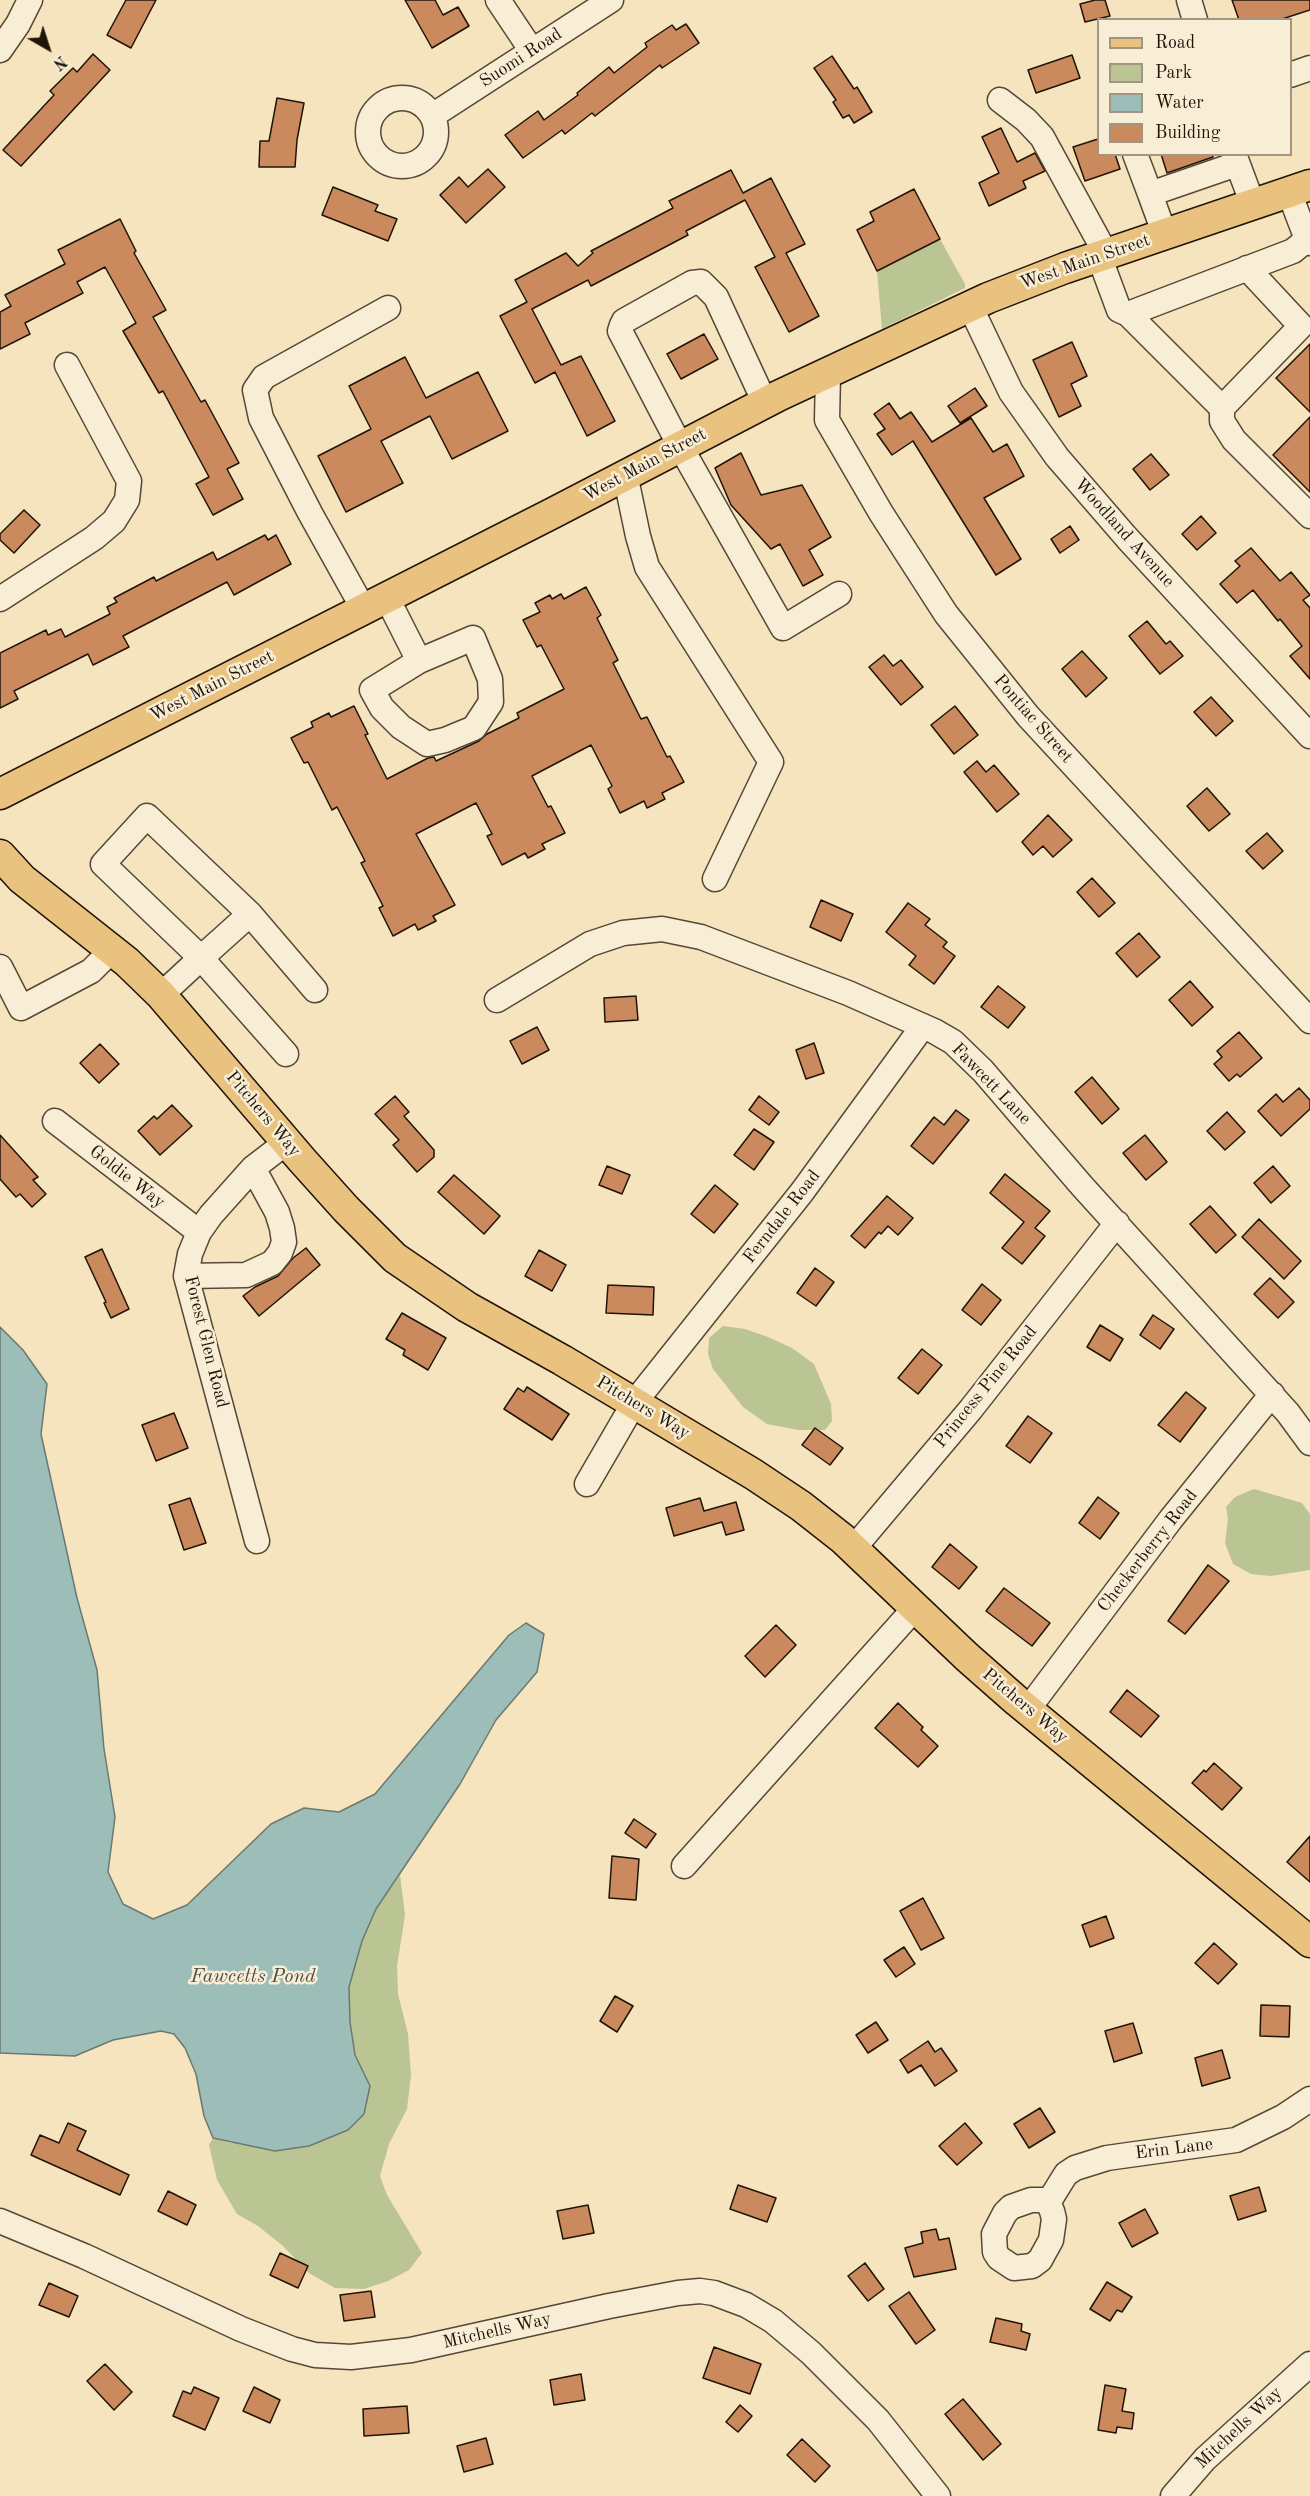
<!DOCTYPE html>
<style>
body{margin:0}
#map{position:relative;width:1310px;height:2496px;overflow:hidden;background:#f5e4be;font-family:"Old Standard TT",serif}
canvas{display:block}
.legend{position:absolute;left:1097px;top:18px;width:195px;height:138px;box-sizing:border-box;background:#f8edd5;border:2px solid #a29683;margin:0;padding:8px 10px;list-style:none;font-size:18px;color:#201409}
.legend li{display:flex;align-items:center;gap:12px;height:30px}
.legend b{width:30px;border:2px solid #a29683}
.north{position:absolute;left:18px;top:18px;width:60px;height:60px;-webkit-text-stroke:4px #f8edd5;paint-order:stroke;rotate:141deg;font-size:16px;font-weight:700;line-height:24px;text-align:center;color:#201409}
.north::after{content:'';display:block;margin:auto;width:21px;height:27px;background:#201409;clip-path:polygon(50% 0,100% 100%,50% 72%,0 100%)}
</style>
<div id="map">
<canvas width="1310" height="2496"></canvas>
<ul class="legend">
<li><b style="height:8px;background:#eac27f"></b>Road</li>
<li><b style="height:16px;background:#bbc493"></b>Park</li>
<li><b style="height:16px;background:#9dbdb8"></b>Water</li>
<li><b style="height:16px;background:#ca8a5d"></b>Building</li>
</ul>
<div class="north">N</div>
</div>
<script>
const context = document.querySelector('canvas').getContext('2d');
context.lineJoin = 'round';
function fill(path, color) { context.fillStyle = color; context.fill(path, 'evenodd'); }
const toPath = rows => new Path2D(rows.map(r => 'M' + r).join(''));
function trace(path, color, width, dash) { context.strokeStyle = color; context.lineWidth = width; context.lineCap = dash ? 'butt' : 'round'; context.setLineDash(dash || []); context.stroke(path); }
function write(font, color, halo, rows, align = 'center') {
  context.font = font + ' "Old Standard TT",serif'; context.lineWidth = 5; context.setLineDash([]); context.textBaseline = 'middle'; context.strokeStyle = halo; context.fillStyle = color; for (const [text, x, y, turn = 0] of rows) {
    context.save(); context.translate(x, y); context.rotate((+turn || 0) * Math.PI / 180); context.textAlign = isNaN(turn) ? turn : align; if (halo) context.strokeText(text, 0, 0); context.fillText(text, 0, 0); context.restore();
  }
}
fill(toPath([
 [940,239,965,284,965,288,882,329,877,271],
 [723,1326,745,1329,768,1337,792,1348,814,1364,831,1404,832,1421,825,1430,798,1430,767,1424,743,1407,713,1369,708,1354,709,1338],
 [1254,1489,1302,1503,1310,1514,1310,1570,1271,1576,1251,1574,1233,1564,1225,1543,1228,1519,1226,1507,1235,1497],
 [400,1875,405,1915,397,1966,398,1994,408,2034,411,2075,407,2109,389,2144,380,2176,387,2195,422,2253,409,2270,388,2281,364,2289,335,2288,309,2273,283,2246,258,2226,237,2214,217,2180,209,2145,213,2138,231,2143,370,2086,355,2055,350,2022,349,1987,362,1941,376,1909]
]), '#bbc493');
const water = toPath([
 [0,1327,23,1350,47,1384,41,1434,77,1598,97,1670,104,1749,115,1817,108,1872,123,1904,153,1919,187,1905,271,1824,304,1808,339,1812,375,1794,509,1635,526,1623,544,1634,537,1672,496,1720,460,1784,376,1909,362,1941,349,1987,350,2022,355,2055,370,2086,364,2114,348,2130,309,2146,275,2151,213,2138,204,2116,196,2074,185,2048,174,2034,161,2031,113,2040,75,2056,0,2053,0,1327]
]);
fill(water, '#9dbdb8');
trace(water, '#6b7972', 1.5);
const building = toPath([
 [126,0,156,0,131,48,107,35,126,0],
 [405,0,435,0,443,15,458,7,469,26,432,48,405,0],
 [1095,0,1105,0,1110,16,1085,22,1080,4,1095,0],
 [1232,0,1310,0,1310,10,1279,20,1239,20,1232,0],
 [686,24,699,43,662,68,660,65,595,116,592,113,565,134,562,130,523,158,505,135,538,111,544,120,578,95,577,93,609,67,614,73,647,47,645,43,672,25,676,30,686,24],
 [93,54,110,70,21,166,3,150,54,95,50,91,73,68,77,72,93,54],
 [1072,55,1080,78,1036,93,1028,70,1072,55],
 [832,56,854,89,857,87,872,112,854,123,849,115,843,118,833,102,836,100,814,68,832,56],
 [277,98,304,103,297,140,295,167,259,167,260,141,269,141,277,98],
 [1001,128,1017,162,1035,153,1045,171,1023,181,1026,188,989,206,979,183,999,173,982,137,1001,128],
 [1098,139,1098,154,1115,154,1120,169,1085,181,1073,147,1098,139],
 [1161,154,1213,154,1213,157,1167,173,1161,154],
 [488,169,505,187,466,223,440,195,459,177,468,187,488,169],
 [731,170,743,193,771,178,805,244,786,253,819,316,789,332,755,267,775,257,745,200,686,231,688,235,591,286,588,280,532,309,561,365,581,356,615,421,587,436,555,372,535,383,500,316,527,302,515,280,566,253,578,266,593,253,591,251,673,208,669,201,731,170],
 [333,187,378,205,375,211,397,219,388,241,322,215,333,187],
 [914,189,940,239,877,271,857,230,874,221,870,212,914,189],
 [120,219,136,251,134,253,166,310,153,317,201,402,205,400,239,463,227,469,243,499,213,515,196,484,209,477,163,391,159,393,123,331,136,323,105,267,77,282,83,293,25,323,30,334,0,349,0,312,11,306,5,295,65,264,58,250,120,219],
 [704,334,718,359,681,379,667,354,704,334],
 [1072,342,1087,376,1071,384,1081,406,1059,417,1033,360,1072,342],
 [1310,344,1310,412,1276,378,1310,344],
 [405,357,426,398,478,372,508,431,452,459,430,416,381,441,403,483,346,512,318,456,371,429,349,386,405,357],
 [975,388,987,406,960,423,948,406,975,388],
 [889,403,900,419,911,412,932,442,971,418,993,452,1007,444,1024,476,984,498,1021,559,996,575,913,441,892,455,877,434,885,429,874,414,889,403],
 [1310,417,1310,492,1273,455,1310,417],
 [741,453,761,495,802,485,831,537,809,550,823,575,803,586,780,544,771,549,731,505,715,468,741,453],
 [1151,454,1169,475,1150,490,1133,469,1151,454],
 [24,510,40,525,14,553,0,540,0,534,24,510],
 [1201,516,1216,533,1197,550,1182,534,1201,516],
 [1070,526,1079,540,1060,553,1051,539,1070,526],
 [265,535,268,540,276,535,291,564,234,595,227,582,123,636,129,647,93,665,88,654,14,691,18,699,0,708,0,653,46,630,48,635,61,629,65,637,110,614,107,607,117,602,114,598,154,577,156,581,213,552,217,560,265,535],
 [1251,548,1280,581,1291,572,1310,595,1303,600,1310,608,1310,679,1290,656,1302,646,1280,619,1278,621,1253,590,1237,603,1220,584,1240,566,1235,561,1251,548],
 [586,587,601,615,597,618,618,660,613,663,641,719,647,717,667,757,670,756,684,782,662,793,665,799,647,808,644,801,620,813,608,789,612,786,591,745,532,776,548,807,551,806,565,833,542,844,545,849,528,858,525,853,502,865,487,836,492,834,476,803,416,834,455,905,433,916,436,921,418,930,415,924,393,936,379,908,383,906,361,863,365,861,337,807,332,810,308,762,304,763,291,738,313,727,311,722,329,713,331,717,354,706,368,734,365,735,387,779,428,758,434,757,436,761,479,741,487,734,519,718,517,713,564,689,541,645,537,647,523,620,540,612,535,603,550,595,552,599,561,594,564,599,586,587],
 [1147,621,1166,644,1170,641,1183,656,1160,674,1129,636,1147,621],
 [1082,651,1107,678,1086,697,1062,669,1082,651],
 [884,655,893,666,901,660,923,687,901,705,869,667,884,655],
 [1211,697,1233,721,1216,736,1194,712,1211,697],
 [955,706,978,735,954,754,931,725,955,706],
 [977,761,986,772,994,765,1019,794,997,812,964,772,977,761],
 [1207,788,1230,814,1209,831,1187,806,1207,788],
 [1048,815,1072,840,1053,857,1043,846,1033,855,1022,842,1048,815],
 [1267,833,1283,851,1263,869,1246,851,1267,833],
 [1092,878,1115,903,1099,917,1077,892,1092,878],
 [821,900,853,914,841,941,810,927,821,900],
 [908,903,930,919,925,925,947,942,943,947,955,956,934,984,909,965,916,956,886,932,908,903],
 [1139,933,1160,957,1137,977,1116,953,1139,933],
 [1190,981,1213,1007,1192,1026,1169,1000,1190,981],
 [998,986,1025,1007,1008,1028,981,1007,998,986],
 [636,996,638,1020,605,1022,604,998,636,996],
 [537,1027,549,1050,522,1064,510,1041,537,1027],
 [1239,1032,1262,1058,1240,1077,1237,1074,1229,1081,1214,1064,1222,1057,1217,1051,1239,1032],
 [814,1043,824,1073,806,1079,796,1050,814,1043],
 [100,1044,119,1064,99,1083,80,1063,100,1044],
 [1092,1077,1119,1109,1102,1124,1075,1092,1092,1077],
 [1299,1088,1310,1100,1310,1109,1281,1136,1258,1111,1276,1094,1283,1102,1299,1088],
 [395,1096,409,1112,404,1116,434,1150,434,1157,417,1172,393,1145,399,1140,375,1114,395,1096],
 [759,1096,779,1112,769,1125,749,1110,759,1096],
 [172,1105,192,1126,160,1155,138,1131,154,1116,157,1119,172,1105],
 [956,1110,969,1120,933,1164,911,1146,934,1117,944,1125,956,1110],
 [1227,1112,1245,1132,1225,1150,1207,1131,1227,1112],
 [754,1129,774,1142,754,1170,734,1155,754,1129],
 [0,1135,38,1177,33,1180,46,1194,32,1207,20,1194,16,1197,0,1179,0,1135],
 [1145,1135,1167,1162,1146,1180,1123,1153,1145,1135],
 [607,1166,630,1175,622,1194,599,1185,607,1166],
 [1273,1166,1290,1186,1271,1203,1254,1183,1273,1166],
 [1005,1174,1050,1211,1035,1228,1045,1236,1022,1264,1002,1248,1024,1222,990,1193,1005,1174],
 [454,1175,500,1216,484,1234,438,1192,454,1175],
 [715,1185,738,1204,714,1233,691,1214,715,1185],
 [887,1196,913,1218,898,1235,888,1226,881,1234,879,1232,865,1248,851,1236,887,1196],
 [1210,1206,1236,1235,1216,1253,1190,1224,1210,1206],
 [1259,1219,1301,1261,1284,1279,1242,1237,1259,1219],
 [306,1248,320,1265,259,1316,243,1296,255,1287,278,1276,293,1258,306,1248],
 [102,1249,129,1309,111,1318,104,1303,106,1302,85,1257,102,1249],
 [539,1250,566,1265,552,1291,525,1276,539,1250],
 [815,1268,834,1282,816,1306,797,1293,815,1268],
 [1270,1278,1294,1302,1278,1318,1254,1294,1270,1278],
 [982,1284,1001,1300,981,1325,962,1310,982,1284],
 [608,1285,654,1287,653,1315,606,1313,608,1285],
 [402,1313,446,1338,428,1370,403,1355,405,1350,386,1339,402,1313],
 [1153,1315,1174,1329,1160,1349,1140,1335,1153,1315],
 [1100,1325,1123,1339,1110,1361,1087,1347,1100,1325],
 [922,1349,942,1365,918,1394,898,1378,922,1349],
 [527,1387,569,1414,552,1440,504,1409,518,1388,524,1392,527,1387],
 [1186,1392,1206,1408,1180,1442,1158,1425,1186,1392],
 [174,1413,188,1448,156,1461,142,1425,174,1413],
 [1028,1416,1052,1433,1030,1463,1006,1446,1028,1416],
 [815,1428,843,1448,830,1465,802,1445,815,1428],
 [1098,1497,1119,1513,1100,1539,1079,1523,1098,1497],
 [190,1498,206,1543,184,1550,169,1505,190,1498],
 [700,1498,704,1511,736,1502,744,1530,726,1535,722,1522,674,1536,666,1508,700,1498],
 [950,1544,977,1567,959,1589,932,1567,950,1544],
 [1208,1565,1229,1581,1185,1634,1168,1621,1208,1565],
 [1004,1588,1050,1623,1032,1646,986,1611,1004,1588],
 [776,1625,796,1645,765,1677,745,1656,776,1625],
 [1127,1690,1159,1716,1141,1737,1110,1712,1127,1690],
 [898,1703,923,1727,921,1730,938,1746,918,1767,875,1728,898,1703],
 [1214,1763,1242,1788,1222,1810,1192,1783,1204,1770,1206,1772,1214,1763],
 [634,1819,656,1834,646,1848,625,1833,634,1819],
 [1310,1836,1310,1882,1287,1862,1310,1836],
 [612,1856,639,1859,636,1900,609,1898,612,1856],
 [923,1898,944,1938,921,1950,900,1911,923,1898],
 [1106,1916,1114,1938,1090,1947,1082,1925,1106,1916],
 [1214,1943,1237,1964,1218,1984,1195,1963,1214,1943],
 [904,1947,915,1964,896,1977,884,1960,904,1947],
 [615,1996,633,2006,617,2032,600,2021,615,1996],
 [1261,2005,1290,2006,1289,2037,1260,2036,1261,2005],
 [876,2022,888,2040,868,2053,856,2035,876,2022],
 [1133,2023,1142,2053,1114,2062,1105,2031,1133,2023],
 [928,2041,935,2052,941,2048,957,2071,935,2086,921,2065,908,2073,900,2060,928,2041],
 [1222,2050,1230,2078,1202,2086,1195,2058,1222,2050],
 [1040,2108,1055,2132,1029,2148,1014,2124,1040,2108],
 [68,2123,86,2131,77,2150,129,2175,120,2195,31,2155,40,2135,59,2143,68,2123],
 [965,2123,982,2143,957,2165,939,2146,965,2123],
 [738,2185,776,2198,767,2222,730,2209,738,2185],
 [1259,2187,1266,2211,1238,2220,1230,2196,1259,2187],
 [168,2191,196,2205,187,2225,158,2211,168,2191],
 [588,2205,594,2233,563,2239,557,2211,588,2205],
 [1145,2209,1158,2233,1132,2247,1119,2223,1145,2209],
 [936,2229,939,2240,949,2238,956,2269,914,2277,905,2248,923,2243,921,2232,936,2229],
 [280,2253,308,2266,298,2288,270,2275,280,2253],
 [865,2263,884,2289,868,2301,848,2276,865,2263],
 [1107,2282,1132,2297,1122,2312,1117,2310,1110,2321,1090,2309,1107,2282],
 [49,2283,78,2296,69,2317,39,2305,49,2283],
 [371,2291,375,2317,344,2321,340,2295,371,2291],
 [909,2292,935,2330,916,2344,889,2306,909,2292],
 [996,2318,1022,2324,1021,2331,1030,2334,1026,2350,990,2342,996,2318],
 [714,2347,761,2364,750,2394,703,2378,714,2347],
 [105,2364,132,2392,114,2410,87,2381,105,2364],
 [581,2374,585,2400,554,2405,550,2380,581,2374],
 [1105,2385,1126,2389,1122,2411,1134,2413,1132,2429,1117,2427,1116,2433,1098,2430,1105,2385],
 [194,2387,219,2398,205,2430,173,2416,183,2391,191,2394,194,2387],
 [254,2387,280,2400,270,2423,243,2411,254,2387],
 [963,2399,1001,2444,983,2460,945,2414,963,2399],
 [740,2405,752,2416,738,2432,726,2422,740,2405],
 [407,2406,409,2433,364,2436,363,2409,407,2406],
 [486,2438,493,2464,464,2472,457,2446,486,2438],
 [802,2439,830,2466,815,2482,787,2455,802,2439]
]);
fill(building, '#ca8a5d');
trace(building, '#201409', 1.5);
const minor = toPath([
 [498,0,532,51],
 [1189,0,1195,20],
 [0,50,18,24,30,0],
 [1290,75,1310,68],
 '368 132a34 34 0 1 1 68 0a34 34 0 1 1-68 0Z',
 [1000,100,1026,120,1042,137,1106,254],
 [432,116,611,0],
 [1135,154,1150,194],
 [1234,154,1253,205],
 [1289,192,1305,234,1304,242],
 [1165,235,1150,194,1237,164],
 [1099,256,1119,310,1128,314,1293,251,1304,242,1310,243],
 [970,306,1011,392,1057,457,1127,538,1310,736],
 [1128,314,1222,408,1301,326,1247,268],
 [828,374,827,420,881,513,946,614,1028,716,1310,1021],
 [765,403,716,297,701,282,692,283,624,321,622,325,620,331,680,446,783,628,839,594],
 [1222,408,1222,421,1234,440,1310,516],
 [625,474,638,536,647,567,771,762,715,879],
 [387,598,419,661,372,690,382,708,401,727,427,744,445,740,474,728,491,702,490,679,473,638,419,661],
 [0,599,94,538,114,521,127,500,129,481,67,365],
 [364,610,310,513,261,418,255,390,264,377,388,308],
 [250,914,201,958,286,1054],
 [0,967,21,1008,91,971,112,950],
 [161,995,201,958,103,864,147,816,250,914,315,990],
 [497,1000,590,944,623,933,662,929,701,937,848,993,934,1031,953,1042,983,1071,1082,1186,1288,1413,1310,1443],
 [55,1121,199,1232],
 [186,1276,246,1275,272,1263,280,1253,284,1242,282,1228,277,1212,253,1168],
 [587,1484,634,1403,802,1192,923,1026],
 [257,1541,186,1276,190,1254,199,1232,211,1215,253,1168,287,1142],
 [853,1549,971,1409,1117,1223],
 [1028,1709,1171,1519,1272,1394],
 [684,1866,915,1608],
 [1031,2200,1042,2200,1048,2203,1052,2211,1054,2219,1051,2240,1040,2260,1032,2266,1014,2268,999,2258,995,2252,994,2234,1005,2213,1011,2207,1031,2200],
 [1048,2203,1066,2174,1075,2168,1107,2158,1236,2140,1283,2117,1310,2099],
 [0,2221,84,2256,241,2329,292,2349,315,2355,351,2357,411,2350,609,2306,678,2293,700,2291,714,2293,746,2305,773,2321,811,2353,878,2420,938,2496],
 [1173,2496,1205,2459,1310,2364]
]);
const major = toPath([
 [0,794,553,513,778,396,988,298,1065,268,1310,185],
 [0,855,22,879,127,962,161,995,302,1160,346,1209,395,1258,467,1307,562,1360,753,1474,801,1506,843,1539,967,1657,1017,1701,1310,1942]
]);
trace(minor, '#554836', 27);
trace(major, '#201409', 33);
trace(minor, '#f8edd5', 24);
trace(major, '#eac27f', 30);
write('18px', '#201409', '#f8edd5', [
 ["Suomi Road",521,58,-33],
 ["West Main Street",1085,262,-19],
 ["West Main Street",645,465,-28],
 ["Woodland Avenue",1124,533,48],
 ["West Main Street",212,686,-27],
 ["Pontiac Street",1033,719,49],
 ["Fawcett Lane",991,1084,46],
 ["Pitchers Way",263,1114,50],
 ["Goldie Way",127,1177,38],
 ["Ferndale Road",782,1217,-52],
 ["Forest Glen Road",206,1342,76],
 ["Princess Pine Road",986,1387,-51],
 ["Pitchers Way",643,1408,31],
 ["Checkerberry Road",1148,1551,-52],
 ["Pitchers Way",1025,1706,40],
 ["Erin Lane",1174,2149,-7],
 ["Mitchells Way",497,2331,-13],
 ["Mitchells Way",1239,2428,-43]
]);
write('italic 20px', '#4c4f46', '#f8edd5', [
 ["Fawcetts Pond",253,1977]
]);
</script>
